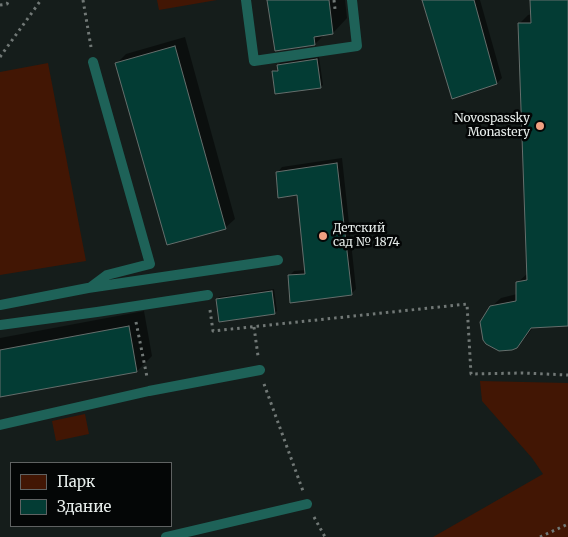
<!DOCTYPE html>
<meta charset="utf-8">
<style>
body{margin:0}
#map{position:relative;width:568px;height:537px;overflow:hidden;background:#151d1b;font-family:Merriweather,serif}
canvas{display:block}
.legend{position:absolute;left:10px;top:462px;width:162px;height:65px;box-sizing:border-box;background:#040606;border:1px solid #5f6262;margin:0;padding:6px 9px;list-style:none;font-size:15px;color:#e7edeb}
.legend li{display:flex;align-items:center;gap:10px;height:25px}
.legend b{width:25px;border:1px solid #5f6262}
</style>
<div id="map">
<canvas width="568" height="537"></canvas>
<ul class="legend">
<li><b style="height:14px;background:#421604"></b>Парк</li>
<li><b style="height:14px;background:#033c34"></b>Здание</li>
</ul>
</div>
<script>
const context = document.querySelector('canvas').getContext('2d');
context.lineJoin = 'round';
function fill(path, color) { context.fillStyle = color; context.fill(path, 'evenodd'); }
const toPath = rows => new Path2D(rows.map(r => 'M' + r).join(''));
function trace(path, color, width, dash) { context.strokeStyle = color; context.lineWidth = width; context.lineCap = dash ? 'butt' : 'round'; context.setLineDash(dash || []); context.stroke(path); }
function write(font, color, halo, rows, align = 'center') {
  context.font = font + ' Merriweather,serif'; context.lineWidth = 5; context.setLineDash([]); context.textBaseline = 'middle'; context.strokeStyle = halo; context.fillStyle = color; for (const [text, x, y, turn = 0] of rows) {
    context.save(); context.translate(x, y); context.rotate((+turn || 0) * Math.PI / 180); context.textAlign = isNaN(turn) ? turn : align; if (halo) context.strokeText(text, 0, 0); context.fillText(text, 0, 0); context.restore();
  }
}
fill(toPath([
 [157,0,217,0,159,10],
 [48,63,86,261,0,275,0,72],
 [480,381,568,383,568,537,433,537,543,474,532,458,482,401],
 [85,414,89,434,56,441,52,421]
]), '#421604');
fill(toPath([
 [268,0,345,0,347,18,333,33,325,34,315,44],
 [423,0,480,0,502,78,497,83],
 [531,0,568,0,568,325,534,326,526,337,517,347,491,307,501,298,517,294,517,283,528,273,519,24,528,15,532,14],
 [185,37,235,219,225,228,117,63,126,54],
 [319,57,323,85,320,87,274,72,276,70,279,69,278,65,280,63],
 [342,158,356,289,351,294,289,276,294,271,306,270,298,194,277,173,282,167],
 [274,289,277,311,275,313,220,320,217,299,219,297],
 [144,311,152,356,137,371,0,396,0,338]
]), '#0007');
const building = toPath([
 [267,0,329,0,333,34,314,37,315,45,275,51,267,0],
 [422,0,474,0,497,84,452,99,422,0],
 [530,0,568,0,568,326,531,328,517,348,512,350,499,351,486,344,483,340,480,322,490,306,516,301,516,282,527,280,518,23,531,23,530,0],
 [175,46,226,229,167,245,115,63,175,46],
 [317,59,321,88,275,94,272,71,278,71,277,65,317,59],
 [337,163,352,295,290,303,288,275,305,274,297,195,278,198,276,172,337,163],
 [272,291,275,314,219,322,216,299,272,291],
 [129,326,137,372,0,397,0,350,129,326]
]);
fill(building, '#033c34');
trace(building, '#656e6c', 1);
trace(toPath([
 [83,0,91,47],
 [334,0,335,9],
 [0,5,7,4,9,0],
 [0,57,41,0],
 [210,310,213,331,467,304,471,374,523,373,568,375],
 [136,322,147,377],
 [254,327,258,356],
 [264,384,303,491],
 [314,517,325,537],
 [540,537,568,524]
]), '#717876', 3, [2.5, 4]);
trace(toPath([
 [246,0,254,61,357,46,352,0],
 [91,287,107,275,150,264,93,62],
 [0,305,88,288,278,260],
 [0,325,97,312,208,295],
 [0,425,149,391,260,370],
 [166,537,307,504]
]), '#1e6258', 10);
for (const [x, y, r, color] of [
 [540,126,5,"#f2a081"],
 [323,236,5,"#f2a081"]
]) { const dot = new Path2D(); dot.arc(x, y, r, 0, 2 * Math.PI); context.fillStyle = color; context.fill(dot); trace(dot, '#040606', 2); }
write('12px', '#e7edeb', '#040606', [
 ["Novospassky",530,119],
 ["Monastery",530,133],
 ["Детский",333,229,"left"],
 ["сад № 1874",333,243,"left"]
], 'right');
</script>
